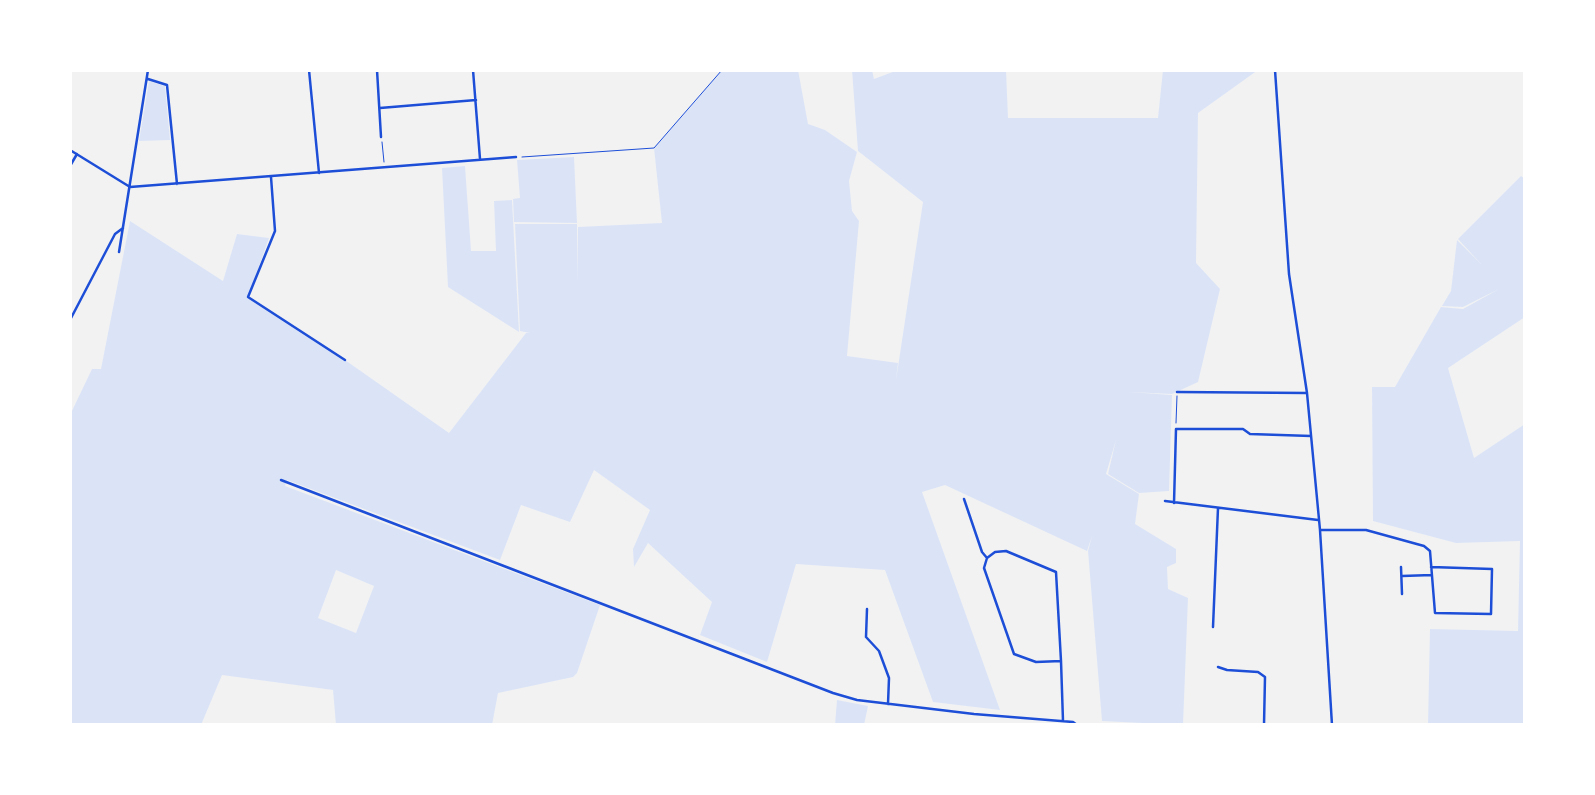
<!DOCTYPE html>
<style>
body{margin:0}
#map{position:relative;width:1595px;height:795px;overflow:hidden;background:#f2f2f2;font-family:Poppins,sans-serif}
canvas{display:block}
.frame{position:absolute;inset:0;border:72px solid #fff;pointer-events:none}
</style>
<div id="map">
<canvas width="1595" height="795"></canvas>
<div class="frame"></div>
</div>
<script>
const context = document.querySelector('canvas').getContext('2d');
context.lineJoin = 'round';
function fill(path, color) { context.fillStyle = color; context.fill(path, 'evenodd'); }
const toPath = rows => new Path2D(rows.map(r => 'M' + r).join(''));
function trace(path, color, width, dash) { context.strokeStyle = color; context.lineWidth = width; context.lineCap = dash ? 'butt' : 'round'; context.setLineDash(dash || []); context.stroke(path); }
fill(toPath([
 [722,70,798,70,808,124,825,130,857,152,849,181,852,211,859,221,847,356,898,363,896,380,923,202,858,151,852,70,872,70,874,79,898,70,1006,70,1008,118,1158,118,1163,70,1258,70,1198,113,1196,263,1220,289,1198,382,1172,394,1129,392,1172,395,1169,491,1139,493,1108,474,1116,440,1106,474,1139,494,1135,524,1176,549,1176,563,1167,567,1168,589,1188,598,1183,725,1102,721,1088,551,1092,536,1087,551,945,485,922,492,1000,710,933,702,885,570,796,564,767,662,700,635,712,602,648,543,634,567,633,549,650,510,594,470,570,522,521,505,500,560,287,480,285,486,600,605,577,673,573,677,498,693,492,725,336,725,333,690,222,675,201,725,70,725,70,415,92,369,101,369,130,221,223,281,237,234,269,238,248,297,345,360,449,433,526,333,530,333,520,331,515,224,577,224,577,282,578,227,662,223,654,148],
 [336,570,374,586,356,633,318,618],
 [149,81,165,86,170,140,139,141],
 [574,157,577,223,514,222,513,199,520,198,517,160],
 [465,166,471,251,496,251,494,201,512,200,519,332,448,287,442,168],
 [1521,176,1525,179,1525,317,1448,368,1474,458,1525,424,1525,725,1428,725,1430,629,1518,631,1520,541,1456,543,1373,521,1372,387,1395,387,1441,307,1463,309,1499,289,1463,307,1442,306,1451,291,1457,240,1482,265,1458,239],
 [837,700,868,706,864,725,835,725]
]), '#dbe4f7');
trace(toPath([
 [382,142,384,162],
 [522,157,654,148,722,70],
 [1176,423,1177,396]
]), '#1d4ed8', 1);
trace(toPath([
 [309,70,319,173],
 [377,70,381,137],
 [473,70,480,159],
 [1275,70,1289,274,1307,393,1320,530,1332,725],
 [148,79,167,85,177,184],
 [380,108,476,100],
 [70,150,130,187,516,157],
 [70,166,77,154],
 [271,177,275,231,248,297,345,360],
 [119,252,148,70],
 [70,320,115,234,123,228],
 [1177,392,1307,393],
 [281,480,833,693,857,700,974,714,1073,722,1077,725],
 [964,499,982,552,987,558],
 [1165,501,1318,520],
 [1174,503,1176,429,1243,429,1250,434,1311,436],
 [1320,530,1366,530,1424,546,1430,551,1435,613,1491,614,1492,569,1431,567],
 [1401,567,1402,594],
 [1402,576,1432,575],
 [867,609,866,637,879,651,889,678,888,704],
 [1213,627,1218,508],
 [1061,661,1036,662,1014,654,984,568,987,558,995,552,1006,551,1056,572,1061,661,1063,721],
 [1218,667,1227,670,1258,672,1265,677,1264,725],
 [1110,725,1128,725]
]), '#1d4ed8', 2.5);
</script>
